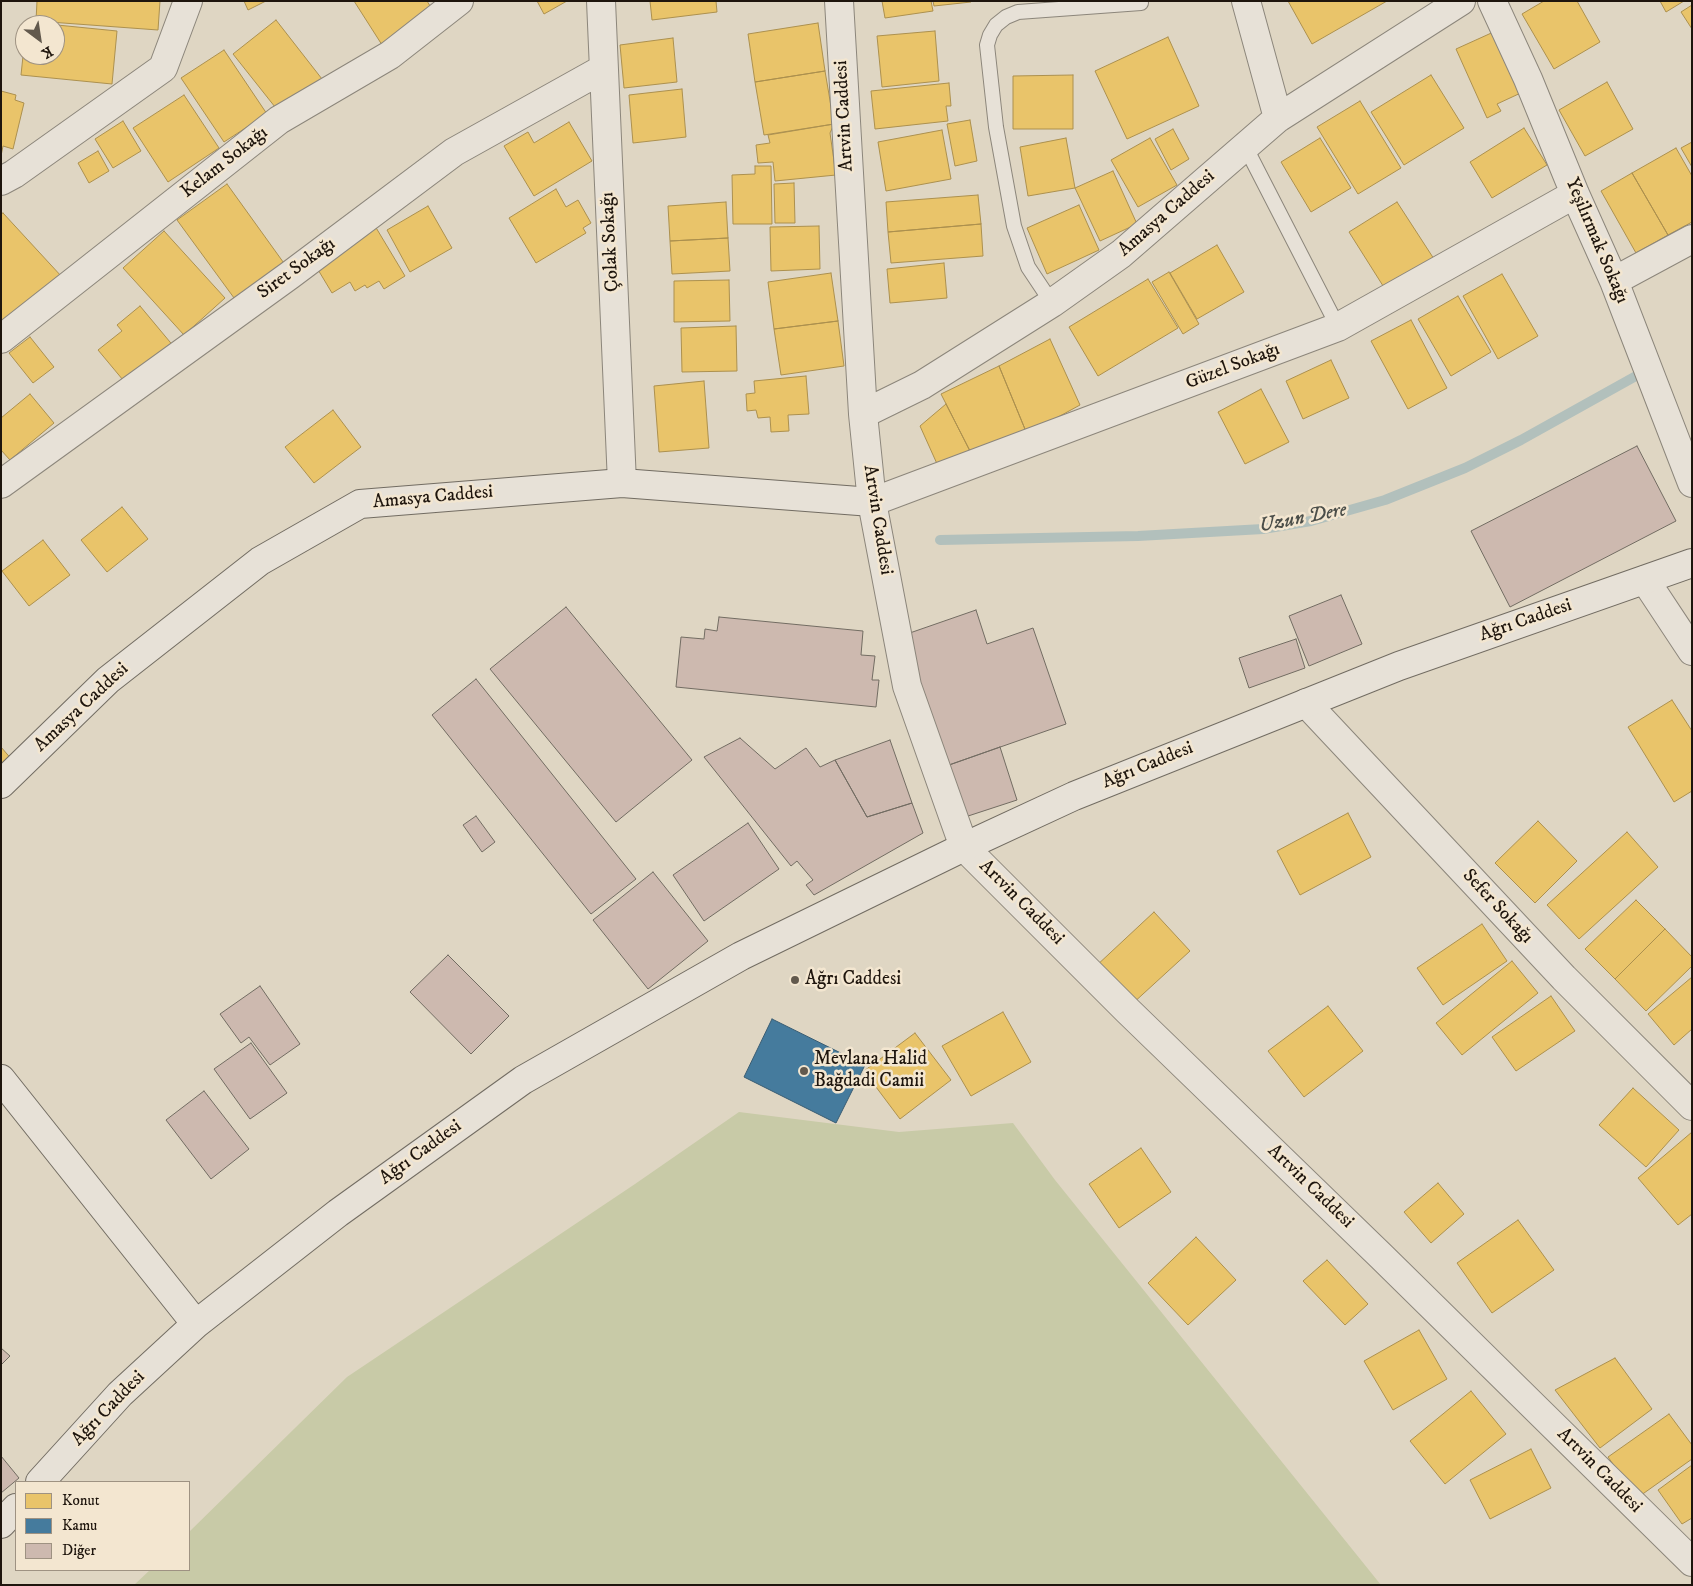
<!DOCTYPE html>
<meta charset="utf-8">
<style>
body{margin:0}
#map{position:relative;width:1693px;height:1586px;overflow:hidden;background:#dfd6c3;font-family:"IM FELL DW Pica",serif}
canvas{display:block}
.frame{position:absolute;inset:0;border:2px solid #1e150d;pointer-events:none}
.legend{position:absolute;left:15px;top:1481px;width:175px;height:90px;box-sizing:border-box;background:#f3e6d0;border:1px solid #9e9282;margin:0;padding:6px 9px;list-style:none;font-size:15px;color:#1e150d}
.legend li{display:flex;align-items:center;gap:10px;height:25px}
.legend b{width:25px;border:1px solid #9e9282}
.north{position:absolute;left:15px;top:15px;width:50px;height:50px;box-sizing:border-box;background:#f3e6d0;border:1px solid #9e9282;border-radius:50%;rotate:149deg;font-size:14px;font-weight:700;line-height:20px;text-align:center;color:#1e150d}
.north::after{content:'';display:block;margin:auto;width:18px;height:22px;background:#62594d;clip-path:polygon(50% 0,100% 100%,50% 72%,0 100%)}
</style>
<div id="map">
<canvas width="1693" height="1586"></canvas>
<div class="frame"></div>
<ul class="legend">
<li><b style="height:14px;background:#e9c46a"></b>Konut</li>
<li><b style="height:14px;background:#457b9d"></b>Kamu</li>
<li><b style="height:14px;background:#cdb9af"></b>Diğer</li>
</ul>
<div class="north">K</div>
</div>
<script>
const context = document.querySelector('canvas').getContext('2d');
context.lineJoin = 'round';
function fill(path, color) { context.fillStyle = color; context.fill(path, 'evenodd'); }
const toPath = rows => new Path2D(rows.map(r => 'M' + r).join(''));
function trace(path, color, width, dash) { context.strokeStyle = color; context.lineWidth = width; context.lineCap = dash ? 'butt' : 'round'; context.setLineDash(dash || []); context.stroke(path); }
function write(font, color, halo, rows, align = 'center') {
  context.font = font + ' "IM FELL DW Pica",serif'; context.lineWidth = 5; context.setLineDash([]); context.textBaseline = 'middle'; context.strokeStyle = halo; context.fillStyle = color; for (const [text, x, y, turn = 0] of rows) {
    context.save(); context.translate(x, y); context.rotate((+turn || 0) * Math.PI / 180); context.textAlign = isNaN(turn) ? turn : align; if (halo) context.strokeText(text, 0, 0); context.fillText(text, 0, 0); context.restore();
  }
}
fill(toPath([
 [739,1112,899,1132,1013,1123,1055,1180,1381,1585,134,1585,150,1570,189,1570,189,1532,347,1377,635,1184]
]), '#c8caa7');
const homes = toPath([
 [37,1,160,1,158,30,36,21,37,1],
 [244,1,266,1,248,10,244,1],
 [354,1,427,1,435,14,384,48,354,1],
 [537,1,567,1,544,14,537,1],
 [650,1,716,1,717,12,652,20,650,1],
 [882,1,931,1,933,11,885,18,882,1],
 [933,1,971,1,971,2,934,6,933,1],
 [1288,1,1387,1,1312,44,1288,1],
 [1544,1,1577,1,1600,42,1554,69,1522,14,1544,1],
 [1660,1,1684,1,1666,12,1660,1],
 [1692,5,1692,29,1681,12,1692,5],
 [276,20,322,79,279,112,233,54,276,20],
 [27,22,117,31,112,84,21,75,25,37,25,55,55,55,55,25,26,25,27,22],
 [818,23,825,71,755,82,748,34,818,23],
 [1498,30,1525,91,1497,104,1501,111,1487,118,1456,49,1498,30],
 [935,31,939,81,882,87,877,36,935,31],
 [1168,37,1199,106,1127,139,1095,71,1168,37],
 [673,38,677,82,624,88,620,45,673,38],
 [224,50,267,114,224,142,181,78,224,50],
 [825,71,834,124,764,135,755,82,825,71],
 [1073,75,1073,129,1013,129,1013,76,1073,75],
 [1431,75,1464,128,1404,165,1371,112,1431,75],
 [1607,82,1633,129,1585,156,1559,110,1607,82],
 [949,83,951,106,946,106,948,121,875,129,871,91,949,83],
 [682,89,686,137,633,143,629,95,682,89],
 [1,91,16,95,15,100,24,103,13,149,3,146,1,156,1,91],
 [184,95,219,148,168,182,133,128,184,95],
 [1360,101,1401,168,1358,194,1317,127,1360,101],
 [970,120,977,161,955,166,947,124,970,120],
 [123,121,141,151,113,168,95,139,123,121],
 [569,122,592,161,534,196,504,146,528,132,534,143,569,122],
 [834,124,830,133,836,175,775,181,773,162,758,163,756,145,770,143,768,135,834,124],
 [1524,128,1547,165,1492,198,1470,162,1524,128],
 [1173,129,1189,159,1171,170,1155,139,1173,129],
 [942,130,951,179,886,191,878,142,942,130],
 [1066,138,1075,188,1028,196,1020,147,1066,138],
 [1150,138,1177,185,1138,207,1111,160,1150,138],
 [1320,138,1351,188,1311,212,1281,162,1320,138],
 [1692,142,1692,167,1681,148,1692,142],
 [1676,148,1692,176,1692,222,1668,235,1632,173,1676,148],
 [98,151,109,171,89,183,78,163,98,151],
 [755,166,771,166,772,224,733,224,732,175,755,174,755,166],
 [1113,171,1137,224,1100,241,1075,188,1113,171],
 [1632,173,1668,235,1636,253,1601,191,1632,173],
 [794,183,795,223,775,223,774,184,794,183],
 [227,184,286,266,237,302,177,220,227,184],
 [556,189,566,207,578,200,591,223,583,228,586,233,536,263,509,218,556,189],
 [978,195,981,224,888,232,886,202,978,195],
 [726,202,728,238,670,241,668,206,726,202],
 [1397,202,1434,259,1385,289,1349,232,1397,202],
 [1079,205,1099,250,1047,274,1027,228,1079,205],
 [428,206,452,248,410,272,387,230,428,206],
 [3,213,62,277,1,325,1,214,3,213],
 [981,224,983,256,891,263,888,232,981,224],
 [375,226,405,276,384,289,379,281,367,288,365,285,355,291,350,282,332,293,314,263,375,226],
 [819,226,820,269,771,271,770,227,819,226],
 [164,231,225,298,184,335,123,268,164,231],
 [728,238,730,271,672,274,670,241,728,238],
 [1217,245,1244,292,1197,319,1170,273,1217,245],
 [944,263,947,298,890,303,887,269,944,263],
 [1169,272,1199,324,1183,334,1152,282,1169,272],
 [831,273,838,321,774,329,768,282,831,273],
 [1502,274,1538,336,1498,359,1463,296,1502,274],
 [1148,279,1178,328,1098,376,1069,327,1148,279],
 [729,280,730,321,674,322,674,281,729,280],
 [1458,296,1491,352,1451,376,1418,319,1458,296],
 [140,306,175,348,128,386,98,350,122,331,117,325,140,306],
 [1411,320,1447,388,1408,409,1371,341,1411,320],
 [838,321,844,366,781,375,774,329,838,321],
 [736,326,737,371,682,372,681,328,736,326],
 [30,337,54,367,33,383,9,353,30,337],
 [1050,339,1080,405,1027,434,999,366,1050,339],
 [1331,360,1349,398,1303,419,1286,381,1331,360],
 [999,366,1027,434,971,453,941,394,999,366],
 [806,376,809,414,788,415,789,431,771,432,770,417,758,418,756,410,747,411,746,394,755,393,754,381,806,376],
 [704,381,709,448,659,452,654,386,704,381],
 [1261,389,1289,442,1245,464,1218,412,1261,389],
 [30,394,54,423,10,460,1,450,1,418,30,394],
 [946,404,971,453,938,466,920,426,946,404],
 [333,410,361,447,314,483,285,447,333,410],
 [122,507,148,539,107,572,81,540,122,507],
 [43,540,70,575,29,606,2,571,43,540],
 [1672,700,1692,731,1692,791,1674,802,1628,727,1672,700],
 [1,747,13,761,1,771,1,747],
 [1348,813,1371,857,1300,895,1277,851,1348,813],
 [1538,821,1577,861,1535,903,1495,863,1538,821],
 [1627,832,1658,867,1579,939,1547,905,1627,832],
 [1636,900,1665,929,1615,979,1585,949,1636,900],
 [1154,912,1190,951,1131,1005,1095,967,1154,912],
 [1482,924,1507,961,1443,1005,1417,968,1482,924],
 [1665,929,1692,957,1692,966,1646,1011,1615,979,1665,929],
 [1512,961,1538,993,1462,1055,1436,1023,1512,961],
 [1692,977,1692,1029,1674,1045,1648,1014,1692,977],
 [1551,996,1575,1031,1516,1071,1492,1037,1551,996],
 [1328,1006,1363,1051,1304,1097,1268,1051,1328,1006],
 [1003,1012,1031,1062,971,1096,942,1046,1003,1012],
 [915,1033,951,1080,900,1119,864,1071,915,1033],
 [1633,1088,1679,1130,1646,1167,1599,1125,1633,1088],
 [1692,1132,1692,1214,1678,1225,1638,1178,1692,1132],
 [1141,1148,1171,1192,1119,1228,1089,1184,1141,1148],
 [1438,1183,1464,1214,1431,1243,1404,1212,1438,1183],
 [1518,1220,1554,1270,1492,1313,1457,1263,1518,1220],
 [1196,1237,1236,1280,1188,1325,1148,1283,1196,1237],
 [1327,1260,1368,1304,1345,1325,1303,1281,1327,1260],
 [1419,1330,1447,1379,1393,1410,1364,1361,1419,1330],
 [1615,1358,1652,1409,1600,1448,1555,1390,1615,1358],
 [1471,1391,1506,1434,1445,1484,1410,1441,1471,1391],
 [1669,1414,1692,1445,1692,1459,1637,1498,1608,1457,1669,1414],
 [1531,1449,1551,1488,1490,1519,1470,1480,1531,1449],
 [1692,1465,1692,1518,1682,1524,1658,1490,1692,1465]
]);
fill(homes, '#e9c46a');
trace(homes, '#ac904e', 1);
const public = toPath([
 [772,1019,865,1065,836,1123,744,1077,772,1019]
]);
fill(public, '#457b9d');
trace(public, '#395c72', 1);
trace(toPath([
 [940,540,1138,536,1263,529,1311,521,1385,500,1465,468,1521,440,1636,376]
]), '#b2c0bc', 10);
const building = toPath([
 [1637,446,1676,521,1510,607,1471,531,1637,446],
 [1341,595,1362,644,1309,666,1289,616,1341,595],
 [566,607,692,760,616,822,490,669,566,607],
 [976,610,987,644,1033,628,1066,724,949,765,904,635,976,610],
 [719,617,863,631,861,655,875,656,872,680,879,680,876,707,676,687,681,637,704,639,705,629,717,631,719,617],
 [1296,639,1305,668,1249,688,1239,658,1296,639],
 [476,679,636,879,591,914,432,715,476,679],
 [740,738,775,769,806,748,820,767,835,760,867,817,912,803,923,833,814,895,806,885,813,880,797,861,791,866,704,757,740,738],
 [890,740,912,803,867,817,835,760,890,740],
 [1000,747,1017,800,962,818,949,765,1000,747],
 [476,816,495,842,482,852,463,825,476,816],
 [748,823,779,869,704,921,673,875,748,823],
 [653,872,708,941,648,989,593,920,653,872],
 [448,955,509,1016,471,1054,410,992,448,955],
 [260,986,300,1044,270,1065,249,1037,241,1043,220,1014,260,986],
 [251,1043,287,1093,250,1119,214,1069,251,1043],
 [204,1091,249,1149,211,1179,166,1120,204,1091],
 [1,1348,10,1356,1,1365,1,1348],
 [1,1456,19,1478,1,1493,1,1456]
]);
fill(building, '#cdb9af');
trace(building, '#726c62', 1);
const lane = toPath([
 [1245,146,1338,327],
 [1052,303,1028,267,1014,226,996,127,987,45,990,35,996,25,1006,17,1018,12,1141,3]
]);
const street = toPath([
 [601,1,622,483],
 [839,1,863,414,872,502,907,686,964,847,1128,1011,1382,1257,1692,1562],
 [1246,1,1278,118],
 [1492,1,1528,79,1575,194,1614,281,1692,483],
 [1,181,14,174,163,68,188,1],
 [1614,281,1692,239],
 [1,339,279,120,390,55,459,1],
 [863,414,922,385,1052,303,1121,254,1278,118,1461,1],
 [1,484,290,275,454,152,603,69],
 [872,502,1338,327,1575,194],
 [1645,580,1692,651],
 [1306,703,1564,978,1692,1106]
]);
const secondary = toPath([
 [1,784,108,680,260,561,360,504,622,483,872,502],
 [1,1079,196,1324],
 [40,1482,120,1394,196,1324,338,1213,523,1080,741,956,964,847,1074,796,1399,666,1692,563],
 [1,1524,16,1508]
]);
trace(lane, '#8c867b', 16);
trace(street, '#8c867b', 30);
trace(secondary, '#726c62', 30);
trace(lane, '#e7e1d7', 14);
trace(street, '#e7e1d7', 28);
trace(secondary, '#e7e1d7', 28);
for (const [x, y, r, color] of [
 [795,980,5,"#62594d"],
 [804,1071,5,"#62594d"]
]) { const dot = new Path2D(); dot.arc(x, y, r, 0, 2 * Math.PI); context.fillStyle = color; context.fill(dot); trace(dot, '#f3e6d0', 2); }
write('19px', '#1e150d', '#f3e6d0', [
 ["Artvin Caddesi",845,116,-93],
 ["Kelam Sokağı",225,163,-38],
 ["Amasya Caddesi",1167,214,-41],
 ["Yeşilırmak Sokağı",1596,241,67],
 ["Çolak Sokağı",611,242,-93],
 ["Siret Sokağı",297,269,-36],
 ["Güzel Sokağı",1233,367,-21],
 ["Amasya Caddesi",433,498,-5],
 ["Artvin Caddesi",877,520,81],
 ["Ağrı Caddesi",1526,621,-19],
 ["Amasya Caddesi",82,708,-43],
 ["Ağrı Caddesi",1148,766,-22],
 ["Artvin Caddesi",1021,903,45],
 ["Sefer Sokağı",1497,907,47],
 ["Ağrı Caddesi",421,1153,-36],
 ["Artvin Caddesi",1310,1187,44],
 ["Ağrı Caddesi",109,1409,-46],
 ["Artvin Caddesi",1599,1471,45]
]);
write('19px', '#1e150d', '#f3e6d0', [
 ["Ağrı Caddesi",805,980],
 ["Mevlana Halid",814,1060],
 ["Bağdadi Camii",814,1082]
], 'left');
write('italic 20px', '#4b4e49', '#f3e6d0', [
 ["Uzun Dere",1303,519,-11]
]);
</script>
